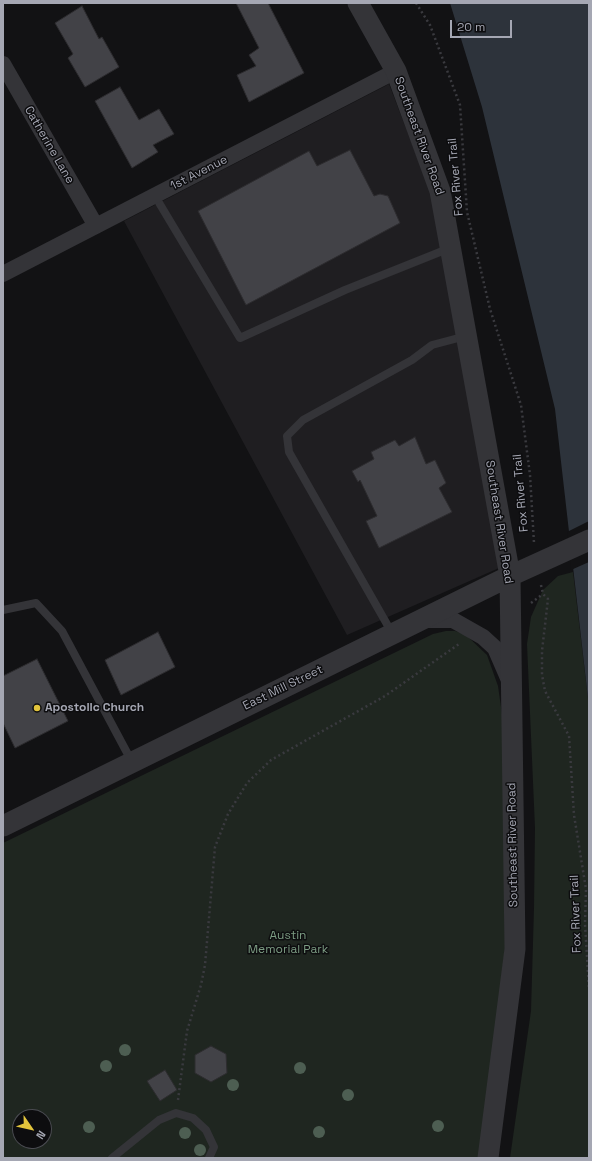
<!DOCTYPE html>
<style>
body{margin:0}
#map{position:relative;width:592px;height:1161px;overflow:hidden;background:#121214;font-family:"Space Grotesk",sans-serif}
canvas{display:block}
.frame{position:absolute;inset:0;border:4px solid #a5a7b3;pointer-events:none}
.north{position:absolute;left:12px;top:1109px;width:40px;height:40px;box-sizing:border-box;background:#0d0d0f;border:1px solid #4a4b51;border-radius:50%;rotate:124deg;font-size:11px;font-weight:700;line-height:16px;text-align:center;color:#a5a7b3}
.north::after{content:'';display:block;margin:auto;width:14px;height:18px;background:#e2c43c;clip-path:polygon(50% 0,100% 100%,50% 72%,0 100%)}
.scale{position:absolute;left:450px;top:20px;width:62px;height:18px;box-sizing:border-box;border:2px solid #a5a7b3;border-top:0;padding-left:5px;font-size:12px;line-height:14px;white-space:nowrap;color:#a5a7b3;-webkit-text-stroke:3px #0d0d0f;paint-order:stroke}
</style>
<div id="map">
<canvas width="592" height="1161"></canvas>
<div class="frame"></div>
<div class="north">N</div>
<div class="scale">20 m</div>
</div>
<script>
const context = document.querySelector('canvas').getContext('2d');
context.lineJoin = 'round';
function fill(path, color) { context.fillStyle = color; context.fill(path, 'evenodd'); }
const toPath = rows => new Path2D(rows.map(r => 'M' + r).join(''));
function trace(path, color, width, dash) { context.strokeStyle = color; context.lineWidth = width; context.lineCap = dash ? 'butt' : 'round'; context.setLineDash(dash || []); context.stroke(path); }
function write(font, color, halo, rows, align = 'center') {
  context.font = font + ' "Space Grotesk",sans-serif'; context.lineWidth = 3; context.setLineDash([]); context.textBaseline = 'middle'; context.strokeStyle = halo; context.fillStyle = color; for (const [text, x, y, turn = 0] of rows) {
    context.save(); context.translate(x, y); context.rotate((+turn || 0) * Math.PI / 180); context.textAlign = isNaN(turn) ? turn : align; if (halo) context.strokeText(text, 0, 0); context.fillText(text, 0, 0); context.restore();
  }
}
fill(toPath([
 [389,84,435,204,499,568,347,635,124,221]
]), '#1f1e21');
fill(toPath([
 [573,572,589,707,589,1158,510,1158,531,1011,534,908,535,828,527,644,531,617,543,590,558,576],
 [446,631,455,631,466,635,487,655,498,686,504,728,505,949,480,1158,3,1158,3,843,433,634],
 [20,1117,44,1117,44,1141,20,1141]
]), '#1f2620');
fill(toPath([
 [450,3,589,3,589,707,555,409,482,107]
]), '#2d333b');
fill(toPath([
 [589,521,589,562,571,570,567,532]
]), '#121214');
const building = toPath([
 [236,3,268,3,304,73,249,102,237,75,256,66,249,55,259,48,236,3],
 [82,6,99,39,102,37,119,67,85,87,68,58,73,54,55,23,82,6],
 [120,87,139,120,159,109,174,134,153,145,158,152,132,168,95,101,120,87],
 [350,150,374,196,380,194,388,196,400,223,246,305,198,211,309,151,317,166,350,150],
 [415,437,426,464,435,460,446,483,439,488,452,512,379,548,366,521,377,516,360,480,358,482,352,471,374,459,371,452,395,440,399,446,415,437],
 [158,632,175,667,121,695,105,660,158,632],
 [37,659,68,721,15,748,3,723,3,676,37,659],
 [211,1046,226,1054,227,1073,211,1082,195,1073,195,1055,211,1046],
 [165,1070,177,1090,160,1101,147,1081,165,1070]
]);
fill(building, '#424247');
trace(building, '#2d2c2f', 1);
trace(toPath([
 [416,3,430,25,460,105,467,212,490,309,521,405,530,475,534,543],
 [541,585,543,594,548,599,542,651,542,675,545,691,569,736,574,815,586,889,585,924,589,989],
 [531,603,543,594],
 [178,1100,187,1031,201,985,205,965,215,847,228,814,247,783,271,760,385,696,459,644]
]), '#3a3a3f', 2.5, [2, 3]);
trace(toPath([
 [155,196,240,338,345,290,450,248],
 [3,610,36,603,62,631,132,762],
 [392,633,289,452,287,436,303,420,412,360,432,345,466,336],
 [112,1158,159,1120,176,1113,193,1118,206,1130,214,1147,209,1158]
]), '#343438', 8);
trace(toPath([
 [3,64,96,226],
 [3,274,396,71],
 [425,620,453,620,483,637,495,648,508,678]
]), '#343438', 16);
trace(toPath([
 [358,3,396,71,440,191,510,576,515,949,488,1158],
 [3,826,510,576,589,540]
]), '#343438', 21);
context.fillStyle = '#4d5e52';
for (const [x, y] of [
 [125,1050],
 [106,1066],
 [300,1068],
 [233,1085],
 [348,1095],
 [438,1126],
 [89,1127],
 [319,1132],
 [185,1133],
 [200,1150]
]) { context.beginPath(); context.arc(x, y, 6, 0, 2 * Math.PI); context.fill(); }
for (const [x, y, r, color] of [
 [37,708,4,"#e2c43c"]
]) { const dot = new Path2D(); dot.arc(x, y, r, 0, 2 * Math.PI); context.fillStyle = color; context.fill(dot); trace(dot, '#0d0d0f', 1.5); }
write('12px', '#a5a7b3', '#0d0d0f', [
 ["Southeast River Road",419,136,70],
 ["Catherine Lane",49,145,60],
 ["1st Avenue",199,173,-27],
 ["Fox River Trail",456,177,-95],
 ["Fox River Trail",521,493,-95],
 ["Southeast River Road",499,522,81],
 ["East Mill Street",283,688,-26],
 ["Southeast River Road",513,845,-91],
 ["Fox River Trail",576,914,-92]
]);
write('bold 12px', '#a5a7b3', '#0d0d0f', [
 ["Apostolic Church",45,708]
], 'left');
write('12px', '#7d9d84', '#0d0d0f', [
 ["Austin",288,936],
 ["Memorial Park",288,950]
]);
</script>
